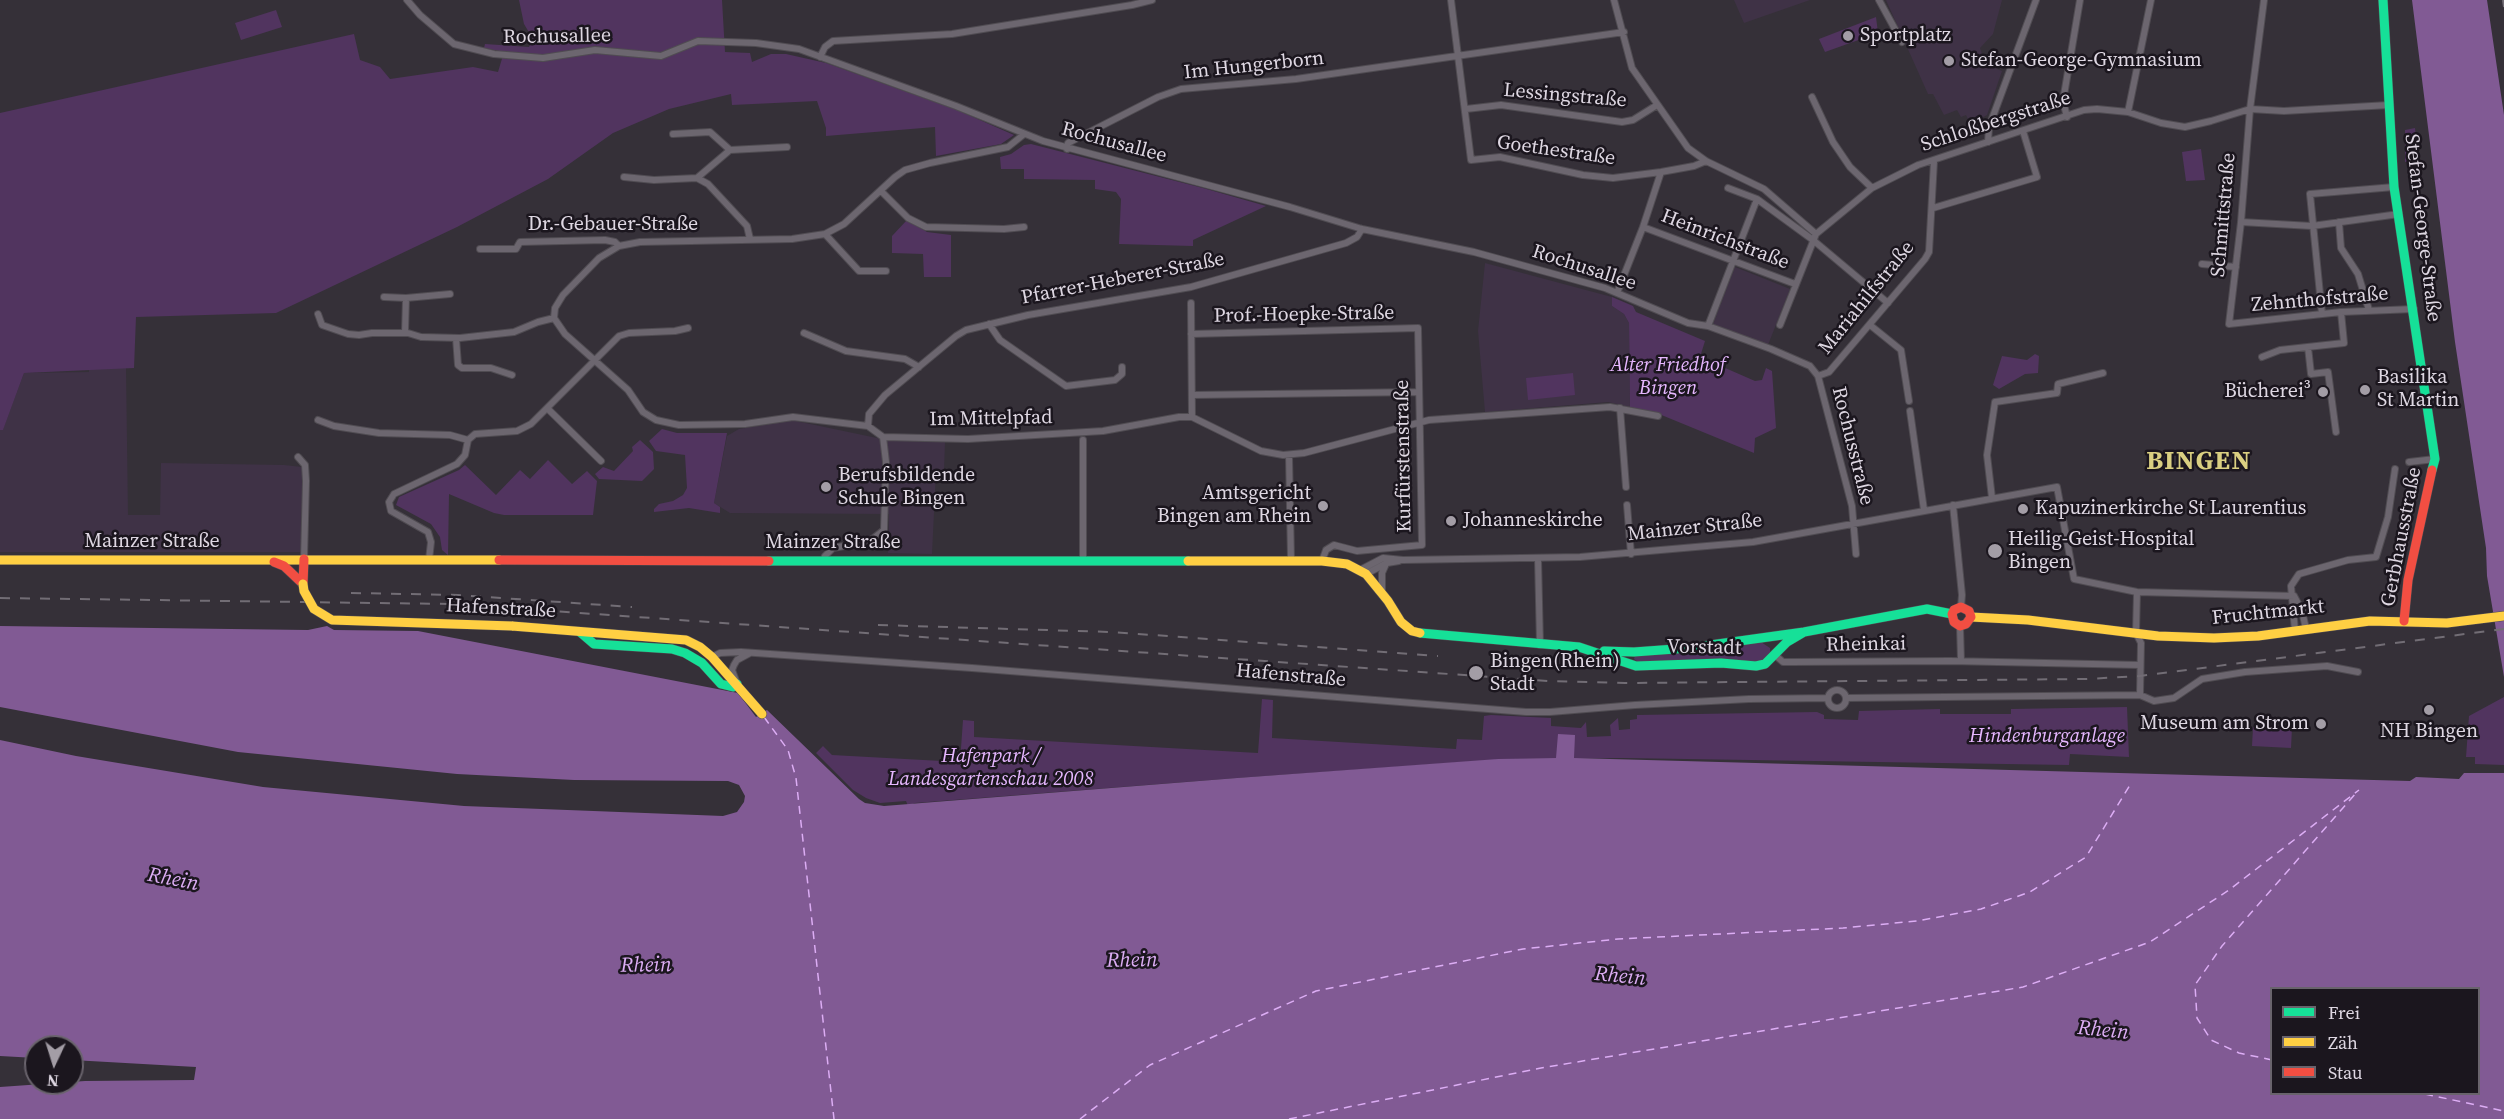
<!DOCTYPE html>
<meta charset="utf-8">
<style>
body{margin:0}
#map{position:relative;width:2504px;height:1119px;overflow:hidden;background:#353038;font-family:"Source Serif 4",serif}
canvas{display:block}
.legend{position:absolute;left:2270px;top:987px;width:210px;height:108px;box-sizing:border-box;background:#1b161e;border:2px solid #69636c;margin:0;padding:8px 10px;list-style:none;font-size:18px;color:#ded7e2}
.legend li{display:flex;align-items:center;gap:12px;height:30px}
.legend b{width:30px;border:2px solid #69636c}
.north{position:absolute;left:24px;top:1035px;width:60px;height:60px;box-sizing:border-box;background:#1b161e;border:2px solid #69636c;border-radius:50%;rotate:184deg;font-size:16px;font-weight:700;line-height:24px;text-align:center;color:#ded7e2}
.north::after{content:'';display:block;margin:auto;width:21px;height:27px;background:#a39da6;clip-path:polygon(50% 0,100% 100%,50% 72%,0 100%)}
</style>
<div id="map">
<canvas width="2504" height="1119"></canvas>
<ul class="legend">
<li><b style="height:8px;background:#16e098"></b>Frei</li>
<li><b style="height:8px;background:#ffcf43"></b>Zäh</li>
<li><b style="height:8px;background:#f24e42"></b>Stau</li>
</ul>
<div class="north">N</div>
</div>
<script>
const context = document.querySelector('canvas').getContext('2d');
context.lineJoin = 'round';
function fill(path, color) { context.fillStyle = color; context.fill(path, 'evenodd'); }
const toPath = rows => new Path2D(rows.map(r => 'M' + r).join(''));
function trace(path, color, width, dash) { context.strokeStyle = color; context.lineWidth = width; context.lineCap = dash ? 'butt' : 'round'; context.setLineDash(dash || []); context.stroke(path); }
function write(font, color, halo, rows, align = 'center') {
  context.font = font + ' "Source Serif 4",serif'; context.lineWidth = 5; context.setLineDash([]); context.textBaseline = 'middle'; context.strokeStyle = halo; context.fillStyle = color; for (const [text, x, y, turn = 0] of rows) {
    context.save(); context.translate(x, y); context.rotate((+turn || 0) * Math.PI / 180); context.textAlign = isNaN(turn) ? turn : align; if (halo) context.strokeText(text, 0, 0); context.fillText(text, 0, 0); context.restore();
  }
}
fill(toPath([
 [1734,0,1810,0,1744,23],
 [1886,0,2002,0,1993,34,1980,48,1986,65,2002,71,1987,115,1976,121,1968,119,1966,115,1961,117,1957,110,1944,115,1933,94,1928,94],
 [1485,263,1612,297,1612,306,1624,314,1629,323,1630,407,1608,402,1485,412,1478,331],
 [1735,267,1790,289,1768,345,1713,324],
 [89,368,126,368,128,515,160,515,161,463,284,465,302,467,302,552,0,552,0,430,3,429,24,373,89,372],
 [791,420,877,438,945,442,944,470,936,471,932,554,888,553,889,514,730,513,714,503,727,436,739,429]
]), '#3f3246');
fill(toPath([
 [519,0,722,0,725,52,750,53,752,62,771,54,786,54,826,63,957,110,1014,135,1001,144,936,156,935,127,826,136,826,128,817,101,732,105,731,94,669,109,613,133,548,179,457,227,276,313,136,317,134,368,24,373,3,430,0,430,0,113,354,34,360,60,380,67,390,79,473,67,498,72,504,52,484,48,485,44,529,47,533,39,524,24],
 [276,10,282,27,241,40,235,23],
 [1876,17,1878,33,1825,52,1819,39],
 [2415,128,2418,160,2405,162,2405,130],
 [1031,144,1203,188,1266,206,1193,240,1193,246,1119,244,1121,199,1116,192,1095,189,1095,180,1024,179,1024,169,1001,169,1000,157,1011,154,1024,145],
 [2201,149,2205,180,2186,181,2182,152],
 [907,220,927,232,951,235,951,277,924,277,923,254,892,253,892,236],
 [1612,297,1633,306,1636,312,1705,341,1700,357,1755,381,1762,380,1766,368,1772,371,1776,428,1755,438,1754,453,1659,414,1630,407,1629,323,1624,314,1612,306],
 [2035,354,2039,356,2038,373,2025,374,1999,389,1993,385,2002,356,2027,360],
 [1573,373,1575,395,1528,400,1526,378],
 [662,429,677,433,727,433,714,503,720,507,720,513,689,508,654,512,654,509,659,504,673,501,683,495,687,488,685,455,656,451,649,441],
 [640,440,653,452,654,469,642,481,599,479,595,474,603,467,614,471,633,451,632,447],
 [548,460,572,484,587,471,597,481,593,515,504,515,494,513,449,494,448,555,442,550,440,537,431,524,396,505,399,497,459,470,465,465,496,495,520,470,530,479],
 [1761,642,1770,648,1770,655,1766,662,1638,662,1634,659,1635,656],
 [2504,697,2504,765,2475,764,2475,757,2466,757,2469,716],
 [1262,699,1273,700,1272,738,1456,749,1457,739,1482,740,1484,716,1491,715,1551,718,1551,726,1581,728,1586,722,1587,737,1611,736,1610,725,1618,718,1619,730,1630,729,1630,720,1637,719,1637,715,1817,712,1824,715,1824,719,1858,720,1859,711,1940,709,1940,714,2011,714,2011,709,2127,707,2129,757,2070,754,2069,765,1622,758,1509,759,1237,778,915,803,908,806,906,801,880,803,866,798,853,790,816,753,823,746,832,755,960,762,963,720,974,721,974,737,1258,753],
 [2253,727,2292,728,2291,748,2252,746]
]), '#51345f');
fill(toPath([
 [2412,0,2487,0,2504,115,2504,677,2487,576,2486,548,2455,342],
 [0,626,308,630,327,626,334,630,418,631,738,693,756,717,767,710,859,799,865,803,884,806,1237,778,1498,759,1556,758,1558,734,1575,735,1574,758,2410,781,2416,777,2459,779,2464,773,2504,773,2504,1119,0,1119,0,1087,85,1081,194,1080,196,1067,72,1060,72,1047,36,1047,36,1058,0,1056,0,740,76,756,263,787,464,806,723,816,737,812,744,802,745,796,739,785,728,781,574,780,457,774,238,752,0,707],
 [2272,988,2478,988,2478,1094,2272,1094]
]), '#815a94');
trace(toPath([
 [764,717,788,750,796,778,834,1119],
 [2272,1060,2239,1053,2211,1040,2197,1018,2195,985,2222,946,2356,793],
 [2425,1094,2504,1111],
 [1080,1119,1150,1065,1316,991,1523,949,1618,939,1843,928,1917,921,1981,909,2030,892,2086,857,2130,785],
 [1289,1119,1541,1068,2023,987,2150,942,2229,890,2359,790]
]), '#dcadf4', 1.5, [8, 6]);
const street = toPath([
 [407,0,420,15,454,44,494,54,543,58,595,50,661,56,698,41,756,43,799,49,956,106,1043,141,1290,207,1362,229,1474,252,1605,288,1688,323,1708,326,1771,349,1810,366,1818,376,1852,506,1856,554],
 [1451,0,1471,160,1500,157,1583,175,1613,178,1661,172,1694,166,1706,161],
 [1614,0,1632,68,1688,148,1706,161,1764,189,1816,234],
 [1879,0,1902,42],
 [2264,0,2250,109,2241,222,2229,324,2341,312,2414,309],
 [820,57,825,47,833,41,952,34,1132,5,1152,0],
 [1812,97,1833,142,1850,167,1872,188],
 [1466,109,1501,105,1622,122,1633,120,1657,105],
 [2128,112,2151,0],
 [2067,117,2063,101,2080,0],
 [673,134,710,132,730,150],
 [1023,135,1008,147,930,163,905,170,895,177,844,224,825,234,792,239,640,242,619,246,599,258,563,295,555,308,554,318,565,334,628,390,643,412,656,420,679,425,745,424,793,417,868,426,883,437,968,439,1103,431,1179,417,1192,417,1261,451,1283,455,1304,453,1429,420,1610,407,1658,416],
 [1988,142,1989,127,2036,0],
 [1067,149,1068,143,1158,97,1181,89,1296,79,1624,32],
 [624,177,654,180,697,178,708,184,747,226,750,239],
 [697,178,730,150,787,147],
 [1728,188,1757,199,1813,240,1888,303],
 [881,191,908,218,926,227,1004,229,1024,227],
 [1933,208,2037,177,2023,131],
 [2241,222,2312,226,2399,214],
 [2339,222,2341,248,2358,274,2369,310],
 [1643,227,1795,284],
 [825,234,859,271,886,271],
 [480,249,516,249,520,242,605,240,615,242,619,246],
 [2202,264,2236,267],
 [1617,293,1643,227,1661,172],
 [384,297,406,298],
 [1191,303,1192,417],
 [318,314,322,325,348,334,359,335,372,333,408,333,421,337,460,338,514,332,538,322,554,318],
 [2322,314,2310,194,2394,187],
 [989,324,1000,340,1066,386,1115,380,1122,374,1122,367],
 [1780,325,1816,234,1872,188,1918,165,2084,110,2097,109,2128,112,2161,123,2185,127,2211,121,2250,109,2284,111,2389,105],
 [1870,325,1901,350,1909,401],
 [1708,326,1757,199],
 [405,333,406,298,450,294],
 [804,333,846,351,905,359,919,367],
 [1191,334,1418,328,1422,545,1357,551,1334,545,1326,550,1322,561],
 [456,338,458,365,462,368,491,368,512,375],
 [2308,347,2311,374,2328,372,2336,432],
 [2262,357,2280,350,2344,343,2341,312],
 [1818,376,1829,372,1925,259,1929,252,1934,161],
 [1192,395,1419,392],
 [547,408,601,461],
 [1620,408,1626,487],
 [1910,411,1924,510],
 [318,420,334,426,379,433,450,435,468,440],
 [868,426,869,414,885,395,956,336,966,330,1028,315,1191,287,1346,243,1357,237,1362,229],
 [1083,440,1083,560],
 [1289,455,1291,560],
 [298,457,305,465,306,481,304,559],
 [2409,462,2435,459],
 [1992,498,1987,455,1995,402,2057,393,2058,384,2103,373],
 [1627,505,1631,554],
 [1953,505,1962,595,1961,607],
 [1538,558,1540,645],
 [429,560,431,542,428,532,391,511,389,502,394,494,457,464,465,455,468,440,475,434,517,431,531,424,619,336,629,333,675,331,688,328],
 [823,561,825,556,833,548,870,541,884,530,886,462,883,437],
 [1360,570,1383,558,1403,560,1580,557,1753,542,2057,487,2074,579,2137,592,2294,596],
 [1366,574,1387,563,1399,561],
 [1382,592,1382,573,1386,564],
 [2137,592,2136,633,2141,643,2140,695],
 [2294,596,2302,611,2306,629],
 [1960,626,1961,661],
 [2295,631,2291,586,2299,574,2348,560,2376,557,2388,517,2395,469],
 [1775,655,1783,662,1791,662,1950,661,2140,665],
 [712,657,720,653,741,652,972,668,1526,712,1550,712,1635,705,1749,699,1828,698],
 [736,681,732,670,734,665,737,660,750,653],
 '1828 699a9 9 0 1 1 18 0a9 9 0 1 1-18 0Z',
 [1846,698,2140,695,2154,701,2174,698,2202,679,2245,672,2327,666,2358,672]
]);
const fast = toPath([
 [2383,0,2394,187,2435,459,2432,470],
 [769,561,1188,561],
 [580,632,594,644,672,649,685,653,702,663,721,684,733,687,737,684],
 [1420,633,1579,647,1636,666,1721,663,1756,666,1765,664,1787,642,1804,632],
 [1604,651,1634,652,1689,648,1804,632,1927,609,1952,614]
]);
const slow = toPath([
 [0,560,499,560],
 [1188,561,1322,561,1347,564,1366,574,1388,601,1401,622,1412,631,1420,633],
 [1971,617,2028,620,2158,636,2214,638,2258,636,2370,621,2447,623,2504,616],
 [512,626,686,640,700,647,712,657,762,714]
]);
const jam = toPath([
 [499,560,769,561],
 [274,562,284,566,303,584],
 [303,584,304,559],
 [1952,614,1954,622,1960,626,1966,624,1971,617],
 [1952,614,1954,610,1961,607,1969,611,1971,617],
 [2404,621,2408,580,2432,470]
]);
trace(street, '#504c52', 8);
trace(fast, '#504c52', 10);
trace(slow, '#504c52', 10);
trace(jam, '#504c52', 10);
trace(street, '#6c666f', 6);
trace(fast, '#16e098', 9);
trace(slow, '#ffcf43', 9);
trace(jam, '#f24e42', 9);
trace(toPath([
 [2503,0,2504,7],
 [351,593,458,595,632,607],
 [0,598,452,604,1549,681,1625,683,2087,679,2140,676,2504,629],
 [878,625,1112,632,1438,656]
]), '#726d75', 2, [10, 10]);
const slowBridge = toPath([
 [303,584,304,591,314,609,332,620,512,626]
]);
trace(slowBridge, '#504c52', 10, []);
trace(slowBridge, '#ffcf43', 9);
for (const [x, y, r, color] of [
 [1848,36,6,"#a39da6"],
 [1949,61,6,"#a39da6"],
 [2365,390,6,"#a39da6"],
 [2323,392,6,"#a39da6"],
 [826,487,6,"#a39da6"],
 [1323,506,6,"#a39da6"],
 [2023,509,6,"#a39da6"],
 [1451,521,6,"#a39da6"],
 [1995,551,8,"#a39da6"],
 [1476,673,8,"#a39da6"],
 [2429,710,6,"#a39da6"],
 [2321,724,6,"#a39da6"]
]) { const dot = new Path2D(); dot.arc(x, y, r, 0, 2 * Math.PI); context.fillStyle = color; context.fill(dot); trace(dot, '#1b161e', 2); }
write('20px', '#ded7e2', '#1b161e', [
 ["Sportplatz",1860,36],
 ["Stefan-George-Gymnasium",1961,61],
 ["Basilika",2377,378],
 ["St Martin",2377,401],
 ["Bücherei³",2311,392,"right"],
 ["Berufsbildende",838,476],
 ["Schule Bingen",838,499],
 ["Amtsgericht",1311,494,"right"],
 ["Bingen am Rhein",1311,517,"right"],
 ["Kapuzinerkirche St Laurentius",2035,509],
 ["Johanneskirche",1463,521],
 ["Heilig-Geist-Hospital",2008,540],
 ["Bingen",2008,563],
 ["Bingen(Rhein)",1490,662],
 ["Stadt",1490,685],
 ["Museum am Strom",2309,724,"right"],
 ["NH Bingen",2429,732,"center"]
], 'left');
write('20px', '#ded7e2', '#1b161e', [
 ["Rochusallee",557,37,-1],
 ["Im Hungerborn",1254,66,-6],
 ["Lessingstraße",1565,96,5],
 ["Schloßbergstraße",1996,122,-18],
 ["Rochusallee",1114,143,15],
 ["Goethestraße",1556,151,8],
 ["Schmittstraße",2224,215,-85],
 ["Dr.-Gebauer-Straße",613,225],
 ["Stefan-George-Straße",2422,228,83],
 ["Heinrichstraße",1725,240,21],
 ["Rochusallee",1584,268,18],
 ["Pfarrer-Heberer-Straße",1123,279,-11],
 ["Mariahilfstraße",1867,298,-51],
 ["Zehnthofstraße",2320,300,-5],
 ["Prof.-Hoepke-Straße",1304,315,-1],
 ["Im Mittelpfad",991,419,-1],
 ["Rochusstraße",1852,446,76],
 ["Kurfürstenstraße",1404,456,-91],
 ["Mainzer Straße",1695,528,-6],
 ["Gerbhausstraße",2402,537,-79],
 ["Mainzer Straße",152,542],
 ["Mainzer Straße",833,543],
 ["Hafenstraße",501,609,3],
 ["Fruchtmarkt",2268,613,-6],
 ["Rheinkai",1866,645,-1],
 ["Vorstadt",1704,648,1],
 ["Hafenstraße",1291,676,5]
]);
write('italic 20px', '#e6b7ff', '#1b161e', [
 ["Alter Friedhof",1668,366],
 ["Bingen",1668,389],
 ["Hindenburganlage",2047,737],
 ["Hafenpark /",991,757],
 ["Landesgartenschau 2008",991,780]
]);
write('italic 21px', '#dcadf4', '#1b161e', [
 ["Rhein",173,880,11],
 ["Rhein",1132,961,-1],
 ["Rhein",646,966,-1],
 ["Rhein",1620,977,6],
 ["Rhein",2103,1031,6]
]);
context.letterSpacing = '1.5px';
write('bold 26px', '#dacf81', '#1b161e', [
 ["BINGEN",2199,462]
]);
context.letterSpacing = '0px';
</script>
